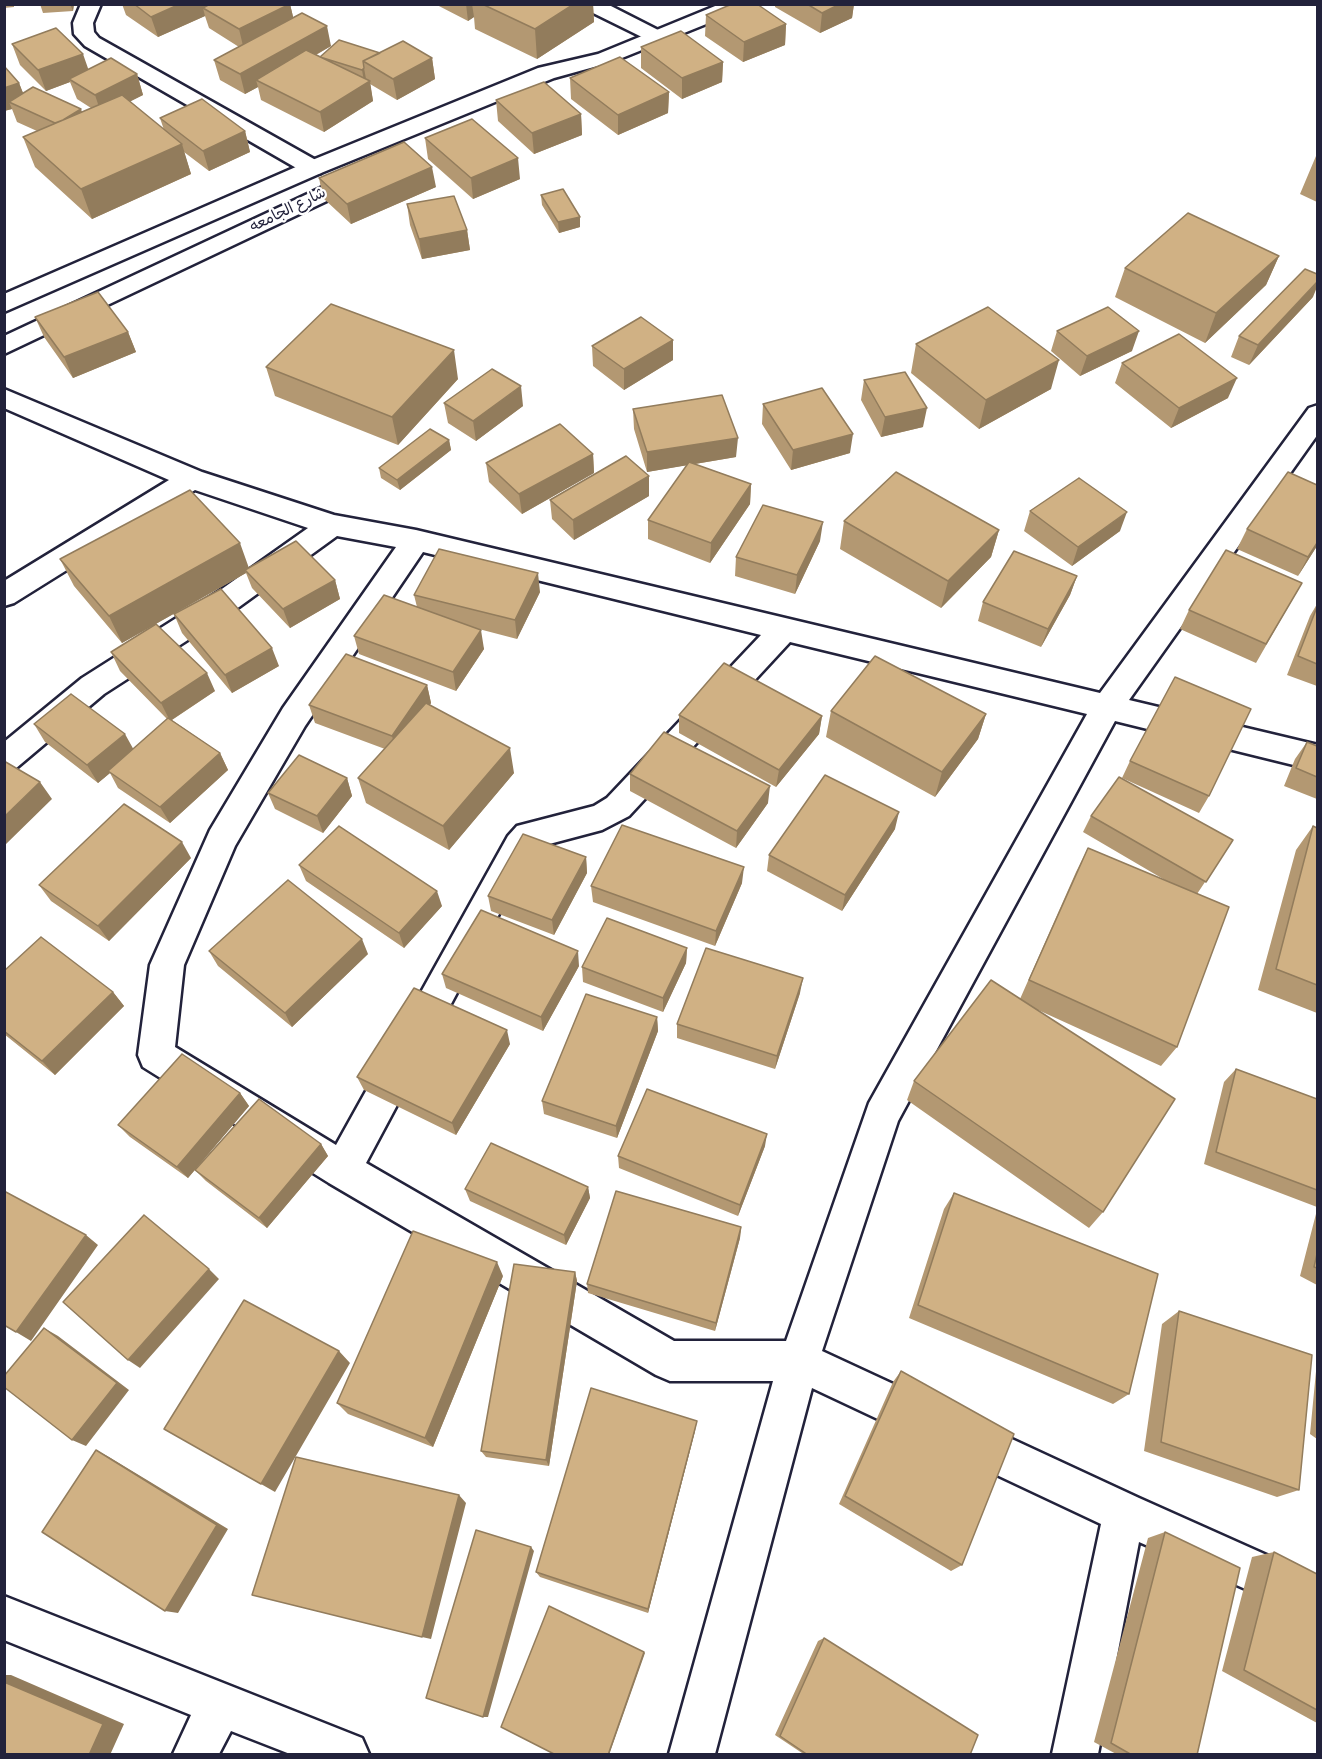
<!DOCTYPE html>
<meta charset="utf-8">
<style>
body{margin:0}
#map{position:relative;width:1322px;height:1759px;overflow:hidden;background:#fff;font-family:"Patrick Hand",sans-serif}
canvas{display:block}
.frame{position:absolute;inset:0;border:6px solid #22223b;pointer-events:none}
</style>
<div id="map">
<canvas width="1322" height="1759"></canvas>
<div class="frame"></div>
</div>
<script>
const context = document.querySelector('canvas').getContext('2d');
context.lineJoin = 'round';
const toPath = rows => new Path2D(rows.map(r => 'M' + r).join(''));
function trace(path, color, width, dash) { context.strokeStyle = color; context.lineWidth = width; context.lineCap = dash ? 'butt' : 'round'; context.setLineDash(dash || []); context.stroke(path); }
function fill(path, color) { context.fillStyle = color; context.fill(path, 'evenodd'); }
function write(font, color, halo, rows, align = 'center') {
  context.font = font + ' "Patrick Hand","Playpen Sans Arabic",sans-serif'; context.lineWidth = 4.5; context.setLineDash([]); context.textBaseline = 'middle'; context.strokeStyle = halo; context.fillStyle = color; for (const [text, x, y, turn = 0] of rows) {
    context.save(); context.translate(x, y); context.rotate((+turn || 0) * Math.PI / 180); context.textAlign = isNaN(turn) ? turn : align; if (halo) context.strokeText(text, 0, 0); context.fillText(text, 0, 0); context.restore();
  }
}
const street = toPath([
 [81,4,101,4,93,23,94,32,99,38,321,163,324,168,321,173,313,175,305,173,85,46,74,34,73,23,81,4],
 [580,4,607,4,664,33,667,37,664,41,657,43,650,41,583,8,580,4],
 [4,389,202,472,334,515,416,530,1100,693,1309,408,1318,405,1318,434,1129,700,1318,745,1318,771,1115,721,898,1121,822,1351,1139,1498,1318,1578,1318,1621,1139,1542,1098,1754,1052,1754,1101,1524,812,1388,715,1754,669,1754,773,1381,670,1381,656,1375,329,1183,143,1067,138,1055,150,965,210,830,283,708,396,547,337,536,239,607,104,694,15,769,4,773,4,742,82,678,219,591,308,528,195,490,14,603,4,606,4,581,169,480,4,408,4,389],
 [423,552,761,635,607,798,594,806,517,826,508,836,336,1145,175,1047,184,965,235,846,305,726,423,552],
 [790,642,1087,714,869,1103,786,1341,674,1341,366,1163,530,856,538,847,602,830,629,816,790,642],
 [4,1596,362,1738,369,1754,290,1754,231,1731,219,1754,173,1754,191,1715,4,1640,4,1596]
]);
const secondary = toPath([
 [720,4,749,4,746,8,612,62,554,78,321,173,4,312,4,294,305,163,538,68,598,54,720,4],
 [363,168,371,170,374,175,371,180,4,354,4,336,363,168]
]);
trace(street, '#22223b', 5);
trace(secondary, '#22223b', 5);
fill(street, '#fff');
fill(secondary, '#fff');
fill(toPath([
 [4,4,14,4,14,7,4,8],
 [40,4,74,4,73,11,43,13],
 [122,4,290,4,293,17,331,46,316,55,320,57,380,53,432,58,435,79,397,100,370,84,373,101,324,132,261,100,258,87,245,94,220,80,214,60,239,47,209,28,205,16,158,37,126,15],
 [435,4,593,4,594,22,537,59,475,29,474,17,468,21],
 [775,4,854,4,852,18,820,33,775,7],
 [706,15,786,24,785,45,743,62,705,36],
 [12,44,88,69,137,74,143,95,130,101,164,130,160,118,245,131,250,152,209,171,184,152,191,174,92,219,35,167,23,137,37,131,17,122,12,109,4,111,4,66,19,83,23,93,82,112,91,108,77,99,70,82,46,91,20,65],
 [641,47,723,62,722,82,682,99,641,68],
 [570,78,669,92,668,113,618,135,571,99],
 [496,100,581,114,582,135,534,154,498,121],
 [425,138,520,179,473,199,428,159],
 [1317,155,1317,202,1300,194,1316,156],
 [319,178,436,187,351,224,323,198],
 [541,195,580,227,559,233,542,205],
 [407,204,467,230,470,250,422,259,410,225],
 [1279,256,1266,285,1205,343,1115,297,1125,268],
 [1313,297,1249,365,1231,357,1239,336],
 [35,317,128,332,136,352,73,378,44,337],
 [1057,331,1132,351,1080,376,1051,351],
 [673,340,673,360,624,390,593,366,592,346],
 [916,344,1051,389,979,429,911,373],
 [1122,363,1228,398,1171,428,1115,383],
 [266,367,458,379,398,445,275,396],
 [864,380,923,427,881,437,861,400],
 [444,403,523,406,476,441,448,423],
 [763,404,850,453,791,470,762,424],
 [633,409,736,457,695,464,751,484,750,504,710,563,648,539,648,520,687,465,647,472,634,429],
 [449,440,451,450,400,490,381,478,379,468],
 [593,454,594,473,522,514,489,482,486,463],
 [649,496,574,540,552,519,550,500],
 [1030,511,1120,531,1072,566,1024,531],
 [844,521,999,530,991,557,941,608,840,549],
 [1247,529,1317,546,1298,576,1237,549],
 [820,541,795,594,735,576,736,557],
 [60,559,248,568,335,580,340,599,290,628,252,588,246,573,122,643,74,586],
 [1077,576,1070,595,1041,647,978,621,983,602],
 [1302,583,1256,663,1180,629,1189,610],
 [540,592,517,639,475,628,484,649,456,691,359,654,354,636,417,607,414,595],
 [1317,604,1317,686,1287,675,1310,616],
 [174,614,279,666,232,693,182,633],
 [111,652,215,691,172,720,220,753,228,770,170,823,118,788,110,773,98,783,45,742,34,724,133,749,167,719,120,671],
 [427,685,431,703,430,705,514,773,449,850,366,803,358,778,385,749,315,723,309,705],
 [831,711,986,714,978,739,935,797,826,737],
 [679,715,822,716,819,734,776,787,679,733],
 [1307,742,1317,746,1317,799,1284,786,1295,759],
 [1130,761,1209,796,1199,813,1122,778],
 [630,774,768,803,736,848,630,791],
 [347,778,352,796,323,833,275,809,268,793],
 [1091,816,1233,840,1197,894,1177,1047,1161,1066,1038,1010,1103,1212,1089,1228,907,1100,914,1081,1020,999,1076,872,1088,848,1170,883,1083,832],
 [1313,826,1317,828,1317,1013,1258,990,1296,850],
 [895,829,842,911,767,871,769,855],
 [586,857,587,873,554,935,491,911,488,896],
 [191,858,109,941,51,901,39,885],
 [299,865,442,906,404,948,306,881],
 [742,883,715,946,593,902,591,886],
 [687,948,686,963,663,1012,583,982,582,967],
 [209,951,368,954,292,1027,218,966],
 [579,966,543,1031,446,988,442,974],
 [4,971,113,992,124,1006,55,1075,4,1034],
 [800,993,775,1069,677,1038,677,1024],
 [657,1017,658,1031,617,1138,544,1114,542,1101],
 [510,1044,456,1135,364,1090,357,1077],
 [1236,1069,1317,1099,1317,1207,1204,1164,1224,1082],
 [240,1093,249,1106,188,1178,130,1137,118,1125],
 [321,1144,328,1156,267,1228,206,1181,195,1170],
 [765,1146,738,1216,619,1168,618,1156],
 [588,1187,590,1198,566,1245,470,1201,465,1189],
 [954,1193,1129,1394,1113,1404,909,1318,944,1209],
 [1317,1210,1317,1285,1300,1276],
 [741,1227,740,1238,715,1331,588,1293,587,1284],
 [575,1272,577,1281,549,1466,486,1457,481,1451],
 [503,1276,433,1447,348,1414,337,1403],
 [1179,1311,1299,1490,1277,1497,1144,1451,1162,1324],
 [1317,1361,1317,1439,1310,1434],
 [901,1371,962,1565,951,1571,839,1504,893,1382],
 [695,1431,648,1613,540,1577,536,1572],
 [1165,1532,1197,1755,1118,1755,1094,1742,1148,1538],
 [1274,1552,1317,1574,1317,1723,1222,1671,1252,1557],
 [824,1638,970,1755,805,1755,775,1735,818,1641]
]), '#b39872');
fill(toPath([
 [70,4,74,4,73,11],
 [180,4,232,4,203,8,205,16,158,37,151,17],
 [290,4,295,25,244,50,239,29],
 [466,4,472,4,474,17,468,21],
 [574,4,593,4,594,22,537,59,535,29],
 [840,4,854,4,852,18,820,33,822,13],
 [786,24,785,45,743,62,744,42],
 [327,26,331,46,264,84,256,80,258,87,245,94,240,74],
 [83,54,90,74,69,79,70,82,46,91,38,70],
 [432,58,435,79,397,100,393,79],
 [723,62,722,82,682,99,682,78],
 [364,68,366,79,364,81,362,70],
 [137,74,143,95,102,116,95,95],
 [370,81,373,101,324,132,320,112],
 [19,83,27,103,9,102,12,109,4,111,4,88],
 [669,92,668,113,618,135,618,115],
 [81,109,88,130,57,124],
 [581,114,582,135,534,154,532,133],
 [245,131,250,152,209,171,203,151],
 [182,144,191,174,92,219,81,189],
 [518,158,520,179,473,199,471,178],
 [432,167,436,187,351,224,347,204],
 [580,217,580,227,559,233,558,222],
 [467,230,470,250,422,259,419,239],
 [1279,256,1266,285,1205,343,1216,313],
 [1317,282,1317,287,1313,297,1249,365,1258,345],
 [1139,331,1132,351,1080,376,1087,356],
 [128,332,136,352,73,378,64,357],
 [673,340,673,360,624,390,624,369],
 [454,350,458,379,398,445,392,417],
 [1059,360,1051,389,979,429,986,400],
 [1237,378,1228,398,1171,428,1179,408],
 [521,386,523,406,476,441,473,421],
 [927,408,923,427,881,437,885,417],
 [853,434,850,453,791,470,793,450],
 [738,438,736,457,647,472,647,452],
 [449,440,451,450,400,490,397,480],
 [593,454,594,473,522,514,519,494],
 [649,476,649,496,574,540,573,520],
 [751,484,750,504,710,563,711,543],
 [1127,512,1120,531,1072,566,1078,547],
 [823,522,820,541,795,594,797,575],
 [999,530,991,557,941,608,948,581],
 [240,543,250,571,245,570,246,573,122,643,109,616],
 [1317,543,1317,546,1298,576,1308,557],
 [538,573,540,592,517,639,515,620],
 [1077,576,1070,595,1041,647,1048,629],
 [335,580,340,599,290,628,283,609],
 [481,630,484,649,456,691,453,672],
 [272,648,279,666,232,693,225,675],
 [207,673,215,691,170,721,161,703],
 [427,685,431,703,397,754,392,736],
 [986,714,978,739,935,797,942,772],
 [822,716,819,734,776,787,779,770],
 [125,734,135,752,108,771,110,773,98,783,87,765],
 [510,748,514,773,449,850,443,826],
 [220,753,228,770,170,823,160,807],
 [347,778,352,796,323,833,317,816],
 [40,782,52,799,4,846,4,817],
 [770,786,768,803,736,848,737,831],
 [899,812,895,829,842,911,845,895],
 [182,842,191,858,109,941,98,926],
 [586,857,587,873,554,935,552,920],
 [744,867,742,883,715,946,716,931],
 [437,891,442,906,404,948,399,933],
 [362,939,368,954,292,1027,285,1013],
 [687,948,686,963,663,1012,663,998],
 [578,951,579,966,543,1031,541,1017],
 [803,978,800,993,775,1069,777,1056],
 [113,992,124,1006,55,1075,42,1061],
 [657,1017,658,1031,617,1138,616,1126],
 [507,1030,510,1044,456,1135,452,1123],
 [240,1093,249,1106,188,1178,177,1167],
 [767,1134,765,1146,738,1216,740,1205],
 [321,1144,328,1156,267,1228,259,1218],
 [588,1187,590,1198,566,1245,564,1235],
 [741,1227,740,1238,715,1331,716,1323],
 [86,1235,98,1245,31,1341,16,1332],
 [497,1262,503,1276,433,1447,425,1438],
 [209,1269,219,1279,140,1368,128,1360],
 [575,1272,577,1281,549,1466,546,1460],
 [44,1328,58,1336,129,1390,86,1446,72,1440],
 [339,1351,350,1363,275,1492,261,1484],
 [697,1421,695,1431,648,1613,648,1609],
 [96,1450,109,1457,228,1529,178,1613,165,1611],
 [459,1495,466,1503,431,1639,422,1637],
 [531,1547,534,1551,488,1717,483,1717],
 [644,1652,645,1653,609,1755,608,1755],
 [4,1675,11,1675,124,1724,110,1755,89,1755,4,1682]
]), '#927c5c');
const building = toPath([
 [134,4,180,4,151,17,134,4],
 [210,4,290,4,239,29,203,8,210,4],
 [482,4,574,4,535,29,482,4],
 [732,4,757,4,786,24,744,42,706,15,732,4],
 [807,4,840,4,822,13,807,4],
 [302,13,327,26,240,74,214,60,302,13],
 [56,28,83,54,38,70,12,44,56,28],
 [681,31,723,62,682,78,641,47,681,31],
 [339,40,380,53,363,61,364,68,362,70,320,57,339,40],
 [403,41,432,58,393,79,363,61,403,41],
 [306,50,370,81,320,112,256,80,306,50],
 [620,57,669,92,618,115,570,78,620,57],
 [111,58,137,74,95,95,69,79,111,58],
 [4,66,19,83,4,88,4,66],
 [544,82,581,114,532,133,496,100,544,82],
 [33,87,81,109,63,120,55,123,9,102,33,87],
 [122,95,182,144,81,189,23,137,122,95],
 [202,99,245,131,203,151,160,118,202,99],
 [472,119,518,158,471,178,425,138,472,119],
 [404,142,432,167,347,204,319,178,404,142],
 [563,189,580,217,558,222,541,195,563,189],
 [454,196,467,230,419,239,407,204,454,196],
 [1188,213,1279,256,1216,313,1125,268,1188,213],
 [1305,269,1317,274,1317,282,1258,345,1239,336,1305,269],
 [98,292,128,332,64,357,35,317,98,292],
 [331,304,454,350,392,417,266,367,331,304],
 [988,307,1059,360,986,400,916,344,988,307],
 [1108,307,1139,331,1087,356,1057,331,1108,307],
 [641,317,673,340,624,369,592,346,641,317],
 [1179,334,1237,378,1179,408,1122,363,1179,334],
 [492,369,521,386,473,421,444,403,492,369],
 [905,372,927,408,885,417,864,380,905,372],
 [822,388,853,434,793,450,763,404,822,388],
 [722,395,738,438,647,452,633,409,722,395],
 [560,424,593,454,519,494,486,463,560,424],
 [430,429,449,440,397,480,379,468,430,429],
 [626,456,649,476,573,520,550,500,626,456],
 [689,462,751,484,711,543,648,520,689,462],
 [896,472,999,530,948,581,844,521,896,472],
 [1288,472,1317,485,1317,543,1308,557,1247,529,1288,472],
 [1079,478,1127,512,1078,547,1030,511,1079,478],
 [190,490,240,543,109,616,60,559,190,490],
 [763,505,823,522,797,575,736,557,763,505],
 [296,541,335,580,283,609,245,570,296,541],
 [439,549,538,573,515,620,414,595,439,549],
 [1226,550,1302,583,1266,644,1189,610,1226,550],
 [1014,551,1077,576,1048,629,983,602,1014,551],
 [221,589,272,648,225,675,174,614,221,589],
 [384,595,481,630,453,672,354,636,384,595],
 [1317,607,1317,664,1298,656,1317,607],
 [156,624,207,673,161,703,111,652,156,624],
 [346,654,427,685,392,736,309,705,346,654],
 [875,656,986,714,942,772,831,711,875,656],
 [724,663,822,716,779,770,679,715,724,663],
 [1175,677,1251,709,1209,796,1130,761,1175,677],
 [71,694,125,734,87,765,34,724,71,694],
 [426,703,510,748,443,826,358,778,426,703],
 [168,718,220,753,160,807,108,771,168,718],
 [664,732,770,786,737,831,630,774,664,732],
 [1307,742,1317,746,1317,777,1296,768,1307,742],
 [299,755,347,778,317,816,268,793,299,755],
 [4,761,40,782,4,817,4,761],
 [825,775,899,812,845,895,769,855,825,775],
 [1119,777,1233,840,1206,882,1091,816,1119,777],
 [124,804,182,842,98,926,39,885,124,804],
 [622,825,744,867,716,931,591,886,622,825],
 [339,826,437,891,399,933,299,865,339,826],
 [1313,826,1317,828,1317,985,1276,969,1313,826],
 [523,834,586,857,552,920,488,896,523,834],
 [1088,848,1229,907,1177,1047,1029,980,1088,848],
 [288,880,362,939,285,1013,209,951,288,880],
 [481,910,578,951,541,1017,442,974,481,910],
 [607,918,687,948,663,998,582,967,607,918],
 [41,937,113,992,42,1061,4,1031,4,971,41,937],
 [706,948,803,978,777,1056,677,1024,706,948],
 [991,980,1175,1099,1103,1212,914,1081,991,980],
 [414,988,507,1030,452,1123,357,1077,414,988],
 [586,994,657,1017,616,1126,542,1101,586,994],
 [182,1054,240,1093,177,1167,118,1125,182,1054],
 [1236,1069,1317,1099,1317,1190,1216,1152,1236,1069],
 [647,1089,767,1134,740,1205,618,1156,647,1089],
 [259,1099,321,1144,259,1218,195,1170,259,1099],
 [491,1143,588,1187,564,1235,465,1189,491,1143],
 [4,1191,86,1235,16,1332,4,1325,4,1191],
 [616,1191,741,1227,716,1323,587,1284,616,1191],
 [954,1193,1158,1274,1129,1394,918,1305,954,1193],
 [144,1215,209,1269,128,1360,63,1302,144,1215],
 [413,1231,497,1262,425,1438,337,1403,413,1231],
 [1317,1254,1317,1268,1314,1267,1317,1254],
 [514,1264,575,1272,546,1460,481,1451,514,1264],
 [244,1300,339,1351,261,1484,164,1429,244,1300],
 [1179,1311,1312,1355,1299,1490,1161,1442,1179,1311],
 [44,1328,117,1383,72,1440,4,1387,4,1376,44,1328],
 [901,1371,1014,1434,962,1565,845,1496,901,1371],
 [591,1388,697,1421,648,1609,536,1572,591,1388],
 [96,1450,217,1525,165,1611,42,1532,96,1450],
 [296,1457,459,1495,422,1637,252,1595,296,1457],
 [476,1530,531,1547,483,1717,426,1698,476,1530],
 [1165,1532,1240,1568,1197,1755,1132,1755,1111,1743,1165,1532],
 [1274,1552,1317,1574,1317,1710,1244,1670,1274,1552],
 [549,1606,644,1652,608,1755,556,1755,501,1727,549,1606],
 [824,1638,978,1735,970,1755,808,1755,780,1736,824,1638],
 [4,1682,103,1724,89,1755,4,1755,4,1682]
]);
fill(building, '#d0b184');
trace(building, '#927c5c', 1.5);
write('15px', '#22223b', '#fff', [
 ["شارع الجامعه",288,210,-26]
]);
</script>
